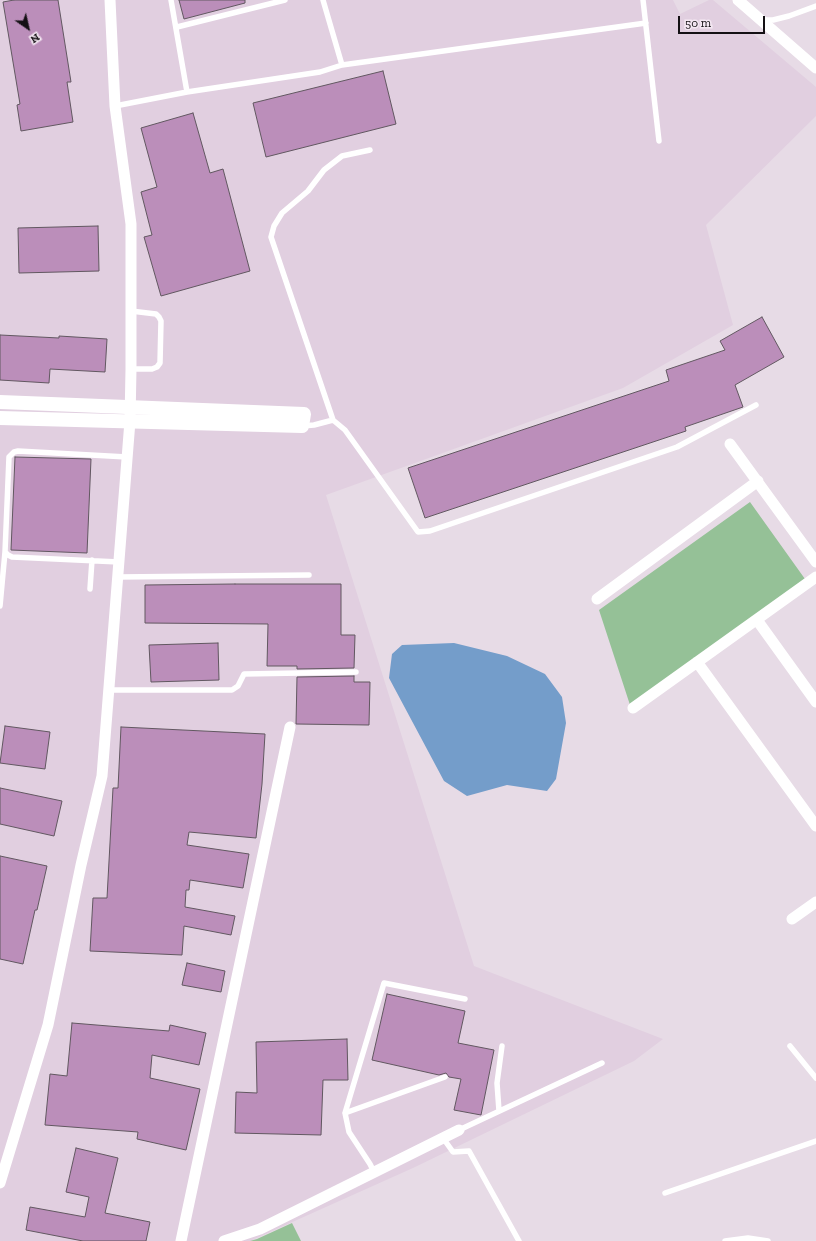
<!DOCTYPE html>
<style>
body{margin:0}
#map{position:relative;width:816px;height:1241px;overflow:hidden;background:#e7dbe6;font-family:"Zilla Slab",serif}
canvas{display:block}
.north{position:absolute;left:8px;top:8px;width:40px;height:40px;-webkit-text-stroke:3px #f4e8f3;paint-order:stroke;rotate:146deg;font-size:11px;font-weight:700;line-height:16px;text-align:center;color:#141014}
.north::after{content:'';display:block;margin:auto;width:14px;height:18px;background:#141014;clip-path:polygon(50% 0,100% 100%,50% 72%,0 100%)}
.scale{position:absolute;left:678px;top:16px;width:87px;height:18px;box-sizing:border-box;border:2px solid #141014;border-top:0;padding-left:5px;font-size:12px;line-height:14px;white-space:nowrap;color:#141014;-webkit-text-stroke:3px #f4e8f3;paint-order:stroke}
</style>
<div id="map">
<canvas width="816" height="1241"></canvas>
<div class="north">N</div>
<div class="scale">50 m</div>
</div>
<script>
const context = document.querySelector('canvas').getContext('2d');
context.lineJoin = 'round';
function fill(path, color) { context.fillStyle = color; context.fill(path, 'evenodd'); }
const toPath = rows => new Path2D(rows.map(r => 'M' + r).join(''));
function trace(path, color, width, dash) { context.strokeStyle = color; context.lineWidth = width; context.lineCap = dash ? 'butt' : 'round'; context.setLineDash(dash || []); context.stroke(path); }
fill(toPath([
 [0,0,673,0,680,14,709,0,713,0,816,87,816,116,706,225,733,325,623,388,326,495,474,966,663,1039,634,1061,413,1168,250,1241,0,1241]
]), '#e1cfe0');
fill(toPath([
 [750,502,805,579,630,705,599,610],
 [292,1223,301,1241,250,1241,257,1239]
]), '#95c197');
fill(toPath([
 [454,643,507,656,545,674,562,697,566,723,556,779,547,791,507,785,467,796,444,781,389,678,392,654,402,645]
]), '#749dca');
const building = toPath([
 [14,0,58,0,71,82,67,82,73,122,21,131,17,105,20,104,3,2,14,0],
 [179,0,245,0,245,3,184,19,179,0],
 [383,71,396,124,266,157,253,103,383,71],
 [193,113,210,173,223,169,250,271,161,296,144,237,152,235,141,192,157,187,141,128,193,113],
 [98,226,99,271,19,273,18,228,98,226],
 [762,317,784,357,735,385,743,407,685,427,686,431,425,518,408,468,669,381,666,370,725,350,720,341,762,317],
 [0,335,59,338,59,336,107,339,105,372,50,369,49,383,0,380,0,335],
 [15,457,91,459,87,553,11,550,15,457],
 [235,584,341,584,341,635,355,635,354,668,297,669,297,666,267,666,268,624,145,623,145,585,235,584],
 [218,643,219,680,151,682,149,645,218,643],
 [354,676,354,682,370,682,369,725,296,724,297,677,354,676],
 [5,726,50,732,45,769,0,763,5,726],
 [121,727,265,734,262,784,256,838,189,832,187,845,249,854,243,888,190,880,189,890,186,890,185,907,235,916,231,935,184,926,182,955,90,951,93,898,107,898,113,788,118,788,121,727],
 [0,788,62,801,54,836,0,824,0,788],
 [0,856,47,866,37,910,35,910,23,964,0,959,0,856],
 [187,963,225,971,221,992,182,985,187,963],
 [387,994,465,1011,458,1043,494,1050,481,1115,454,1110,461,1079,449,1077,446,1073,439,1075,372,1060,387,994],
 [72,1023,169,1031,170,1025,206,1033,199,1065,152,1055,150,1078,200,1089,186,1150,137,1139,138,1132,45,1125,50,1074,67,1076,72,1023],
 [347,1039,348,1080,323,1080,321,1135,235,1133,236,1092,257,1093,256,1042,347,1039],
 [76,1148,118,1158,105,1213,150,1222,146,1241,83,1241,26,1230,30,1207,85,1217,89,1197,66,1192,76,1148]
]);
fill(building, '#bb8eba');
trace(building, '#625861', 1);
trace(toPath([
 [171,0,187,92],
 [323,0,342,65],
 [643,0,659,141],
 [762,20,773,20,789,16,816,6],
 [177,27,285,0],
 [115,106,187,92,320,72,342,65,646,23],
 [131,311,156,314,159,317,161,321,160,363,157,367,152,369,131,369],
 [333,420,271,237,274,226,282,213,308,191,324,170,342,156,370,150],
 [302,426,314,425,333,420,345,430,418,532,430,531,677,447,756,405],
 [119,562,12,557,8,555,5,552,9,457,14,452,18,451,127,457],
 [118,577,309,575],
 [90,589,92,560],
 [0,606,5,552],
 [109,690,232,690,238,686,244,674,356,672],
 [790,1046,816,1078],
 [499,1111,497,1083,502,1046],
 [345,1113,445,1077],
 [459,1130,602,1063],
 [443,1138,453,1152,469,1151,519,1241],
 [374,1172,370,1164,349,1132,345,1113,384,983,465,999],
 [665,1193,816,1141],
 [725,1241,748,1238,768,1241]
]), '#fff', 5.5);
trace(toPath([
 [738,0,816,68],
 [730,444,816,562],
 [597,599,758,481],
 [757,620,816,702],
 [697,662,816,826],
 [633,708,816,577],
 [792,919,816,902],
 [0,1183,48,1025,81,865,102,776,130,421,131,369,131,224,115,106,110,0],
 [181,1241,290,727],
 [224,1241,260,1229,459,1130]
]), '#fff', 11);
trace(toPath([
 [0,402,304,414,302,426,0,418]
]), '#fff', 14);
</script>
